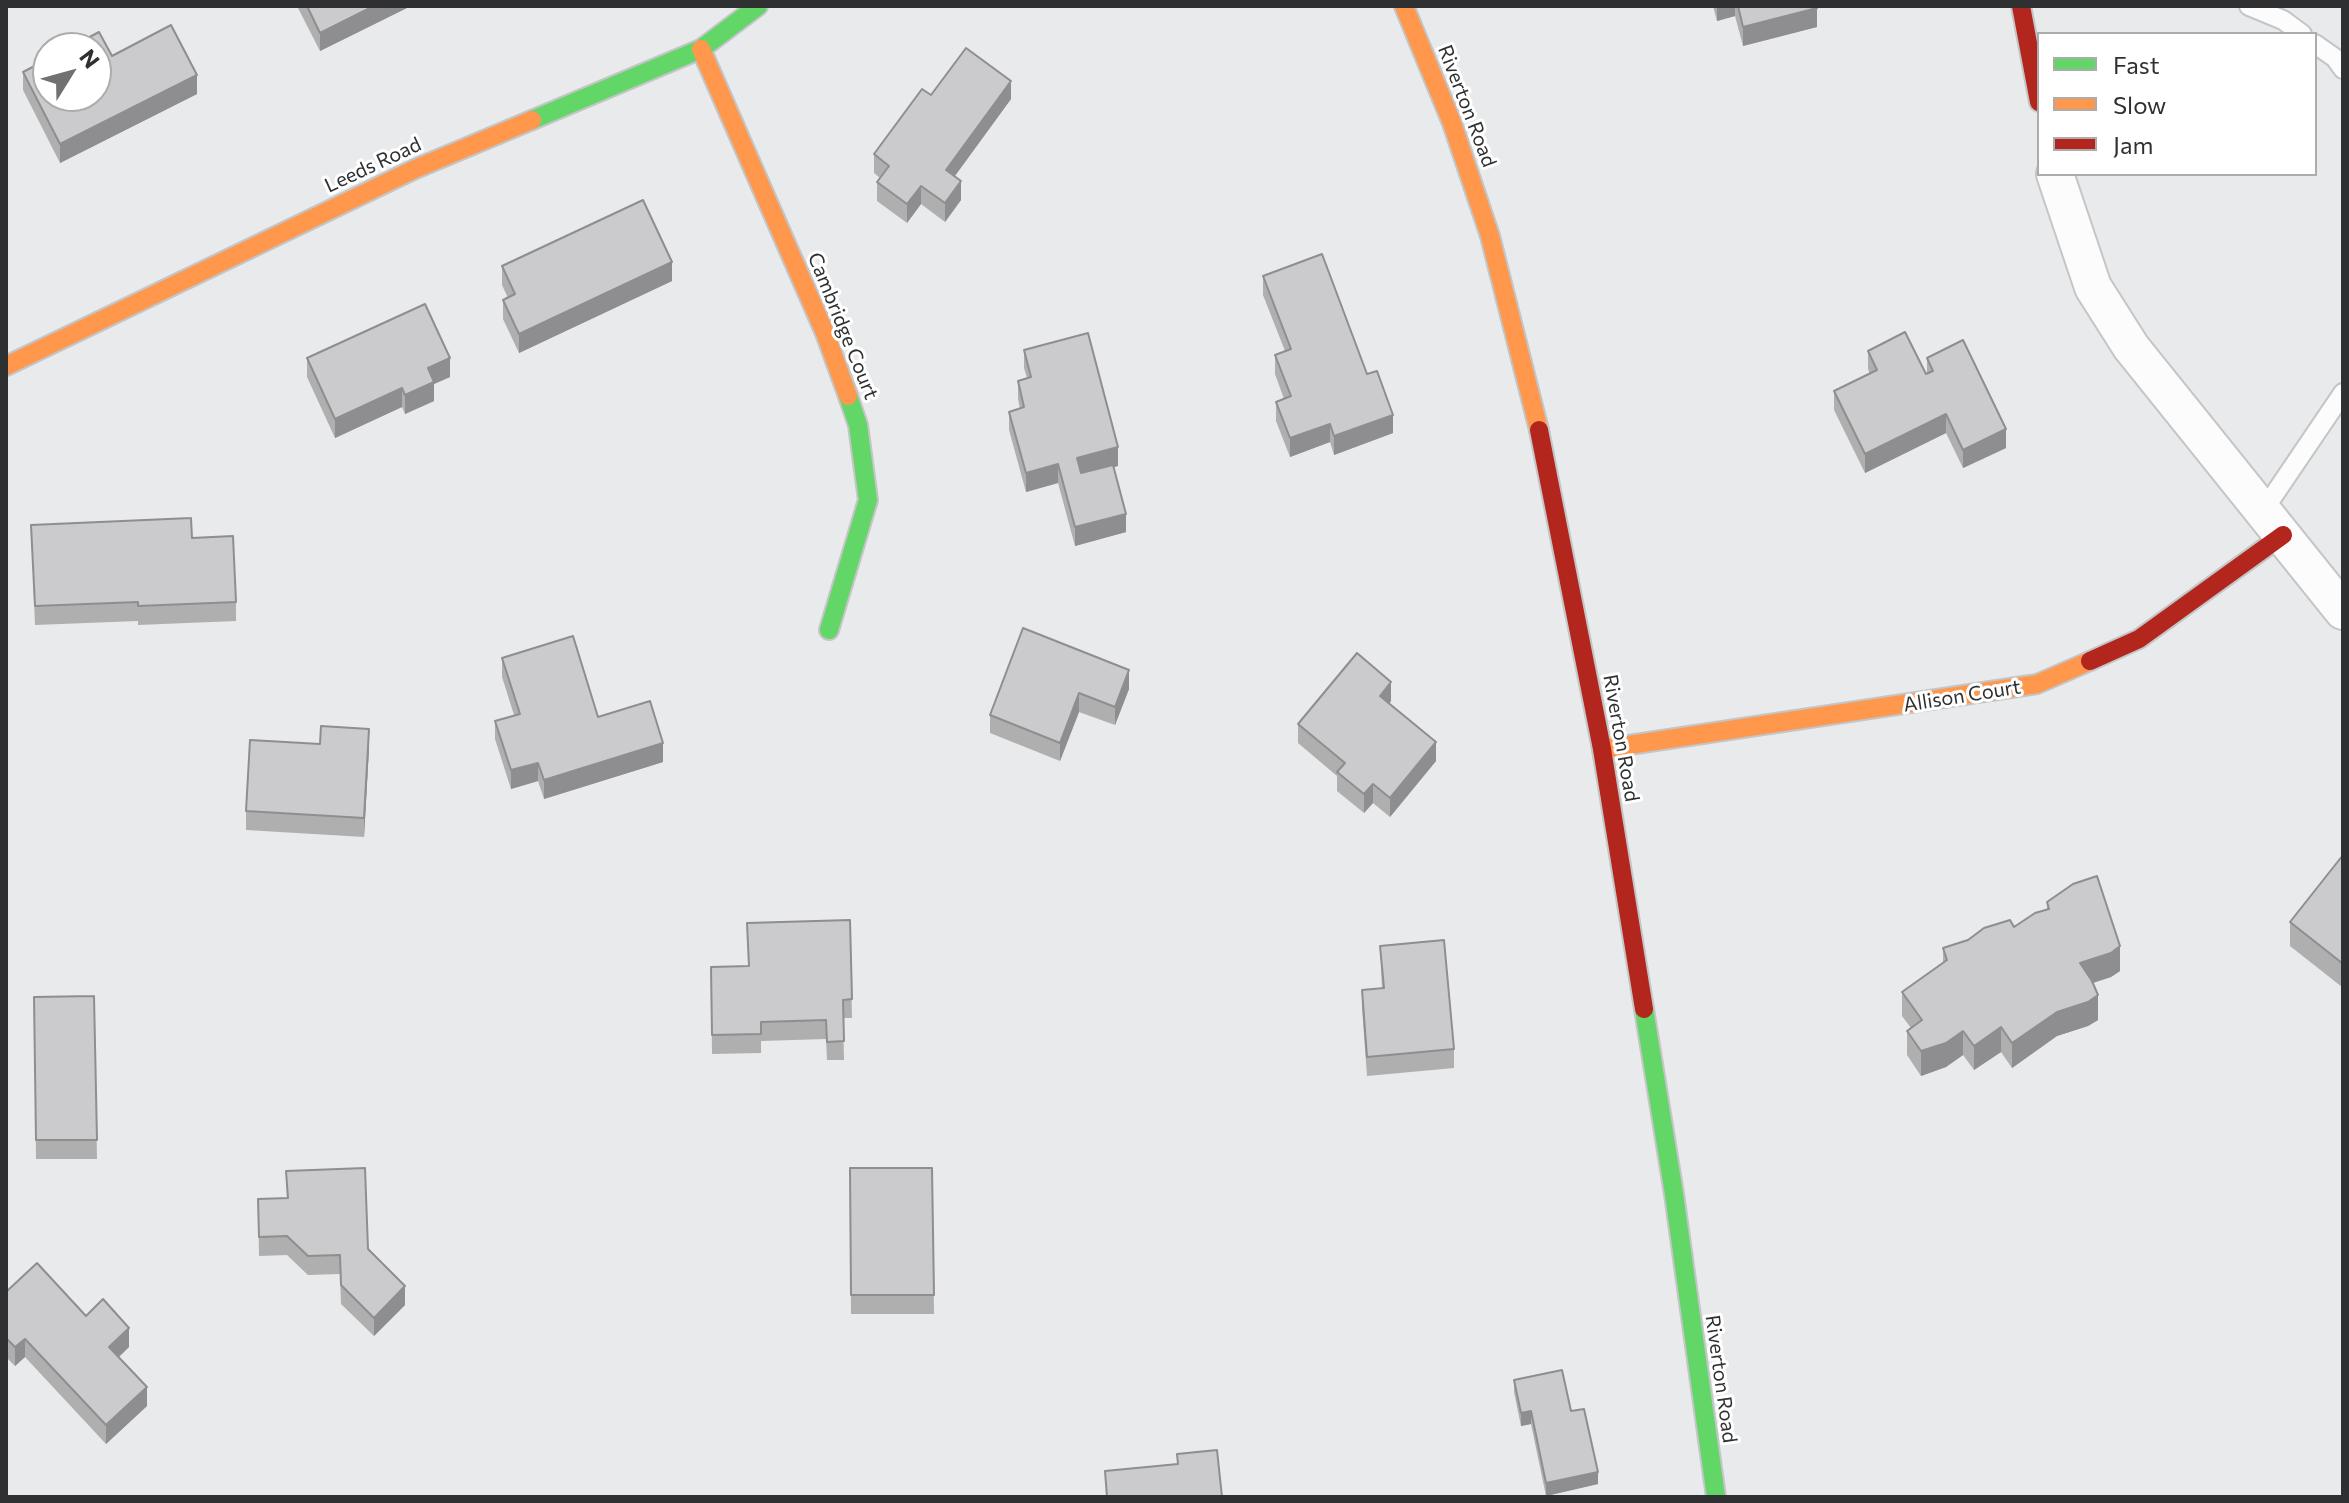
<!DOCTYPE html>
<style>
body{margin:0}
#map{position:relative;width:2349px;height:1503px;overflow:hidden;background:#e9eaec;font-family:Commissioner,sans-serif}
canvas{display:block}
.frame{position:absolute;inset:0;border:8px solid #2f3031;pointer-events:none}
.legend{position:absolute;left:2037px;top:32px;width:280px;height:144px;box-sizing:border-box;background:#fff;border:2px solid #acacad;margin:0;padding:10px 14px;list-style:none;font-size:24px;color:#2f3031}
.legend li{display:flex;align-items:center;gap:16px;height:40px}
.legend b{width:40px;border:2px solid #acacad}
.north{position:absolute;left:32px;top:32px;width:80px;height:80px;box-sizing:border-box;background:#fff;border:2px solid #acacad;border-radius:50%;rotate:53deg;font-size:22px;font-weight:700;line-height:32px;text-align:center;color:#2f3031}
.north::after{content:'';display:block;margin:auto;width:28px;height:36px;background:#707172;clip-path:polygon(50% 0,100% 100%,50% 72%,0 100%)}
</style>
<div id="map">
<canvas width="2349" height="1503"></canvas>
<div class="frame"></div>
<ul class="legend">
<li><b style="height:10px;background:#63d668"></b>Fast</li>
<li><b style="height:10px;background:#ff974d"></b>Slow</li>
<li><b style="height:10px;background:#b3261e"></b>Jam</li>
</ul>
<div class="north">N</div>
</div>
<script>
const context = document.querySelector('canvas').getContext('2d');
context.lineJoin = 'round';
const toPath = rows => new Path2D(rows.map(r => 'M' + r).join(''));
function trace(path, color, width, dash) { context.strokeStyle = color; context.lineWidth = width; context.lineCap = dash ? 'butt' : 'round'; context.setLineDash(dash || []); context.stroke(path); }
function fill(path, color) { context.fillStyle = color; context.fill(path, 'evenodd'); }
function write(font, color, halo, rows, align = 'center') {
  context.font = font + ' Commissioner,sans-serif'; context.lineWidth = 6; context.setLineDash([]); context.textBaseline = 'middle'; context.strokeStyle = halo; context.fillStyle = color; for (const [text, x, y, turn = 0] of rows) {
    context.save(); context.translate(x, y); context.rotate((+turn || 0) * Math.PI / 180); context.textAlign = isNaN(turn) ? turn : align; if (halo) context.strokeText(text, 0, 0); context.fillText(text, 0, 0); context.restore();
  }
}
const lane = toPath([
 [2249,6,2283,20,2302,34],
 [2315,44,2335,58,2343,69],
 [2263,511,2343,393]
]);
const street = toPath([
 [2055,174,2093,287,2131,347,2343,611]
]);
const fast = toPath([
 [532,120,701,49,758,6],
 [829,630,868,500,858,425,848,396],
 [1644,1009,1674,1194,1716,1497]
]);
const slow = toPath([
 [1404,6,1452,123,1490,236,1539,430],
 [701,49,825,333,848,396],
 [6,366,415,169,532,120],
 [1602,749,2037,684,2090,661]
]);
const jam = toPath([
 [2021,6,2039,102],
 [1539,430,1602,749,1644,1009],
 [2090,661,2139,639,2283,535]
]);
trace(lane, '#c4c5c6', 22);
trace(street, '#c4c5c6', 40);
trace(fast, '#c4c5c6', 22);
trace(slow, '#c4c5c6', 22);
trace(jam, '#c4c5c6', 22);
trace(lane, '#fcfcfc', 18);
trace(street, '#fcfcfc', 36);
trace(fast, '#63d668', 18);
trace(slow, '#ff974d', 18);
trace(jam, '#b3261e', 18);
fill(toPath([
 [297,6,411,6,320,51],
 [1713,6,1817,6,1817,27,1743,46,1735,16,1717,21],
 [112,56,197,94,60,163,23,90,23,72],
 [931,95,1011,99,955,176,961,200,945,222,921,204,907,223,877,201,877,182,880,178,874,173,874,154],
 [502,266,672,281,519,353,503,319,503,300,508,298,502,285],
 [1263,276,1367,374,1393,433,1334,455,1330,442,1290,457,1276,421,1276,402,1284,399,1275,374,1275,355,1285,351,1263,295],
 [1024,350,1118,466,1114,467,1126,532,1075,546,1058,483,1026,492,1009,430,1009,412,1020,409,1018,399,1018,381,1027,378,1024,368],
 [1868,351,1926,374,1927,374,1927,358,2006,448,1963,468,1946,433,1865,473,1834,410,1834,391,1870,374,1868,369],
 [307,358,450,377,434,384,434,401,405,414,402,407,335,438,307,377],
 [31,525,192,538,236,602,236,621,138,625,138,621,35,625],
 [1023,628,1129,689,1115,725,1079,712,1060,761,990,733,990,715],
 [502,658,598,717,663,762,544,799,538,781,511,789,495,739,495,721,514,715,502,677],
 [1391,701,1389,704,1436,761,1390,817,1373,803,1364,813,1337,791,1337,776,1298,743,1298,724],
 [369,748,364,837,246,830,246,811],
 [2343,855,2343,991,2342,987,2290,946,2290,922],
 [2047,902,2120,971,2111,977,2093,983,2098,1020,2088,1026,2057,1036,2012,1068,2001,1052,1974,1070,1963,1055,1946,1067,1921,1076,1907,1055,1907,1031,1911,1028,1902,1016,1902,992,1943,963,1943,948,2014,927,2047,909],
 [850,920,852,1018,843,1018,844,1060,827,1060,826,1039,761,1041,761,1053,712,1054,711,967,748,966],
 [1380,946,1454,1049,1454,1068,1367,1076,1362,1008,1362,990,1382,988],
 [94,996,97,1159,36,1159,34,997],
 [850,1168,932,1168,934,1314,851,1314],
 [286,1171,368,1249,405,1305,374,1336,341,1304,340,1274,308,1275,287,1255,259,1256,258,1199,287,1198],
 [6,1292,86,1316,129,1347,119,1357,147,1406,106,1444,25,1357,15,1366,6,1357],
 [1514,1380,1571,1411,1598,1484,1546,1496,1531,1424,1521,1426,1514,1392]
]), '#afafb0');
fill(toPath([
 [374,6,411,6,320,51,320,33],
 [1717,6,1735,6,1735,16,1717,21],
 [1817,8,1817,27,1743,46,1743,27],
 [197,75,197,94,60,163,60,144],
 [1011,81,1011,99,946,188,946,170],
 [961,181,961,200,945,222,945,203],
 [921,186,921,204,907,223,907,204],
 [672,262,672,281,519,353,519,334],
 [450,358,450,377,434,384,434,401,405,414,405,395,428,368],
 [402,388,402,407,335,438,335,419],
 [1946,414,1946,433,1865,473,1865,454],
 [1393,415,1393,433,1334,455,1334,436],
 [1330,424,1330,442,1290,457,1290,438],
 [2006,429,2006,448,1963,468,1963,450],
 [1118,447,1118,466,1077,477,1077,458],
 [1058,464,1058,483,1026,492,1026,473],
 [1126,514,1126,532,1075,546,1075,527],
 [1129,670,1129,689,1115,725,1115,707],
 [1391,682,1391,701,1380,715,1380,696],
 [1079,693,1079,712,1060,761,1060,743],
 [369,729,369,748,364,837,364,818],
 [1436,742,1436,761,1390,817,1390,798],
 [663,743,663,762,544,799,544,780],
 [538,763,538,781,511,789,511,770],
 [1373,784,1373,803,1364,813,1364,794],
 [2120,946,2120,971,2111,977,2080,987,2080,963],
 [2098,995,2098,1020,2088,1026,2057,1036,2012,1068,2012,1043,2057,1012],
 [2001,1027,2001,1052,1974,1070,1974,1046],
 [1963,1031,1963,1055,1946,1067,1921,1076,1921,1051],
 [405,1286,405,1305,374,1336,374,1318],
 [129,1328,129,1347,109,1366,109,1347],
 [25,1339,25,1357,15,1366,15,1347],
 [147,1387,147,1406,106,1444,106,1425],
 [1531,1411,1531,1424,1521,1426,1521,1413],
 [1598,1472,1598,1484,1546,1496,1546,1483]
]), '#8e8e90');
const building = toPath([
 [307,6,374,6,320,33,307,6],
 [1738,6,1817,6,1817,8,1743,27,1738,6],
 [171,25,197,75,60,144,23,72,48,59,48,96,96,96,96,48,69,48,99,32,112,56,171,25],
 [966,48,1011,81,946,170,961,181,945,203,921,186,907,204,877,182,889,166,874,154,922,89,931,95,966,48],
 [643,200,672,262,519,334,503,300,515,294,502,266,643,200],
 [1322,254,1367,374,1377,371,1393,415,1334,436,1330,424,1290,438,1276,402,1291,396,1275,355,1291,349,1263,276,1322,254],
 [425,304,450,358,428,368,434,382,405,395,402,388,335,419,307,358,425,304],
 [1905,332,1926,374,1933,371,1927,358,1963,340,2006,429,1963,450,1946,414,1865,454,1834,391,1877,370,1868,351,1905,332],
 [1088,333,1118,447,1077,458,1081,473,1113,465,1126,514,1075,527,1058,464,1026,473,1009,412,1024,407,1018,381,1031,377,1024,350,1088,333],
 [191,518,192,538,233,536,236,602,138,606,138,602,35,606,31,525,191,518],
 [1023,628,1129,670,1115,707,1079,693,1060,743,990,715,1023,628],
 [573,636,598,717,650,701,663,743,544,780,538,763,511,770,495,721,520,714,502,658,573,636],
 [1357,653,1391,682,1380,696,1436,742,1390,798,1373,784,1364,794,1337,772,1345,763,1298,724,1357,653],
 [321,726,369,729,364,818,246,811,250,740,320,744,321,726],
 [2343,855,2343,967,2342,963,2290,922,2343,855],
 [2097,876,2120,946,2111,953,2080,963,2092,981,2098,995,2088,1002,2057,1012,2012,1043,2001,1027,1974,1046,1963,1031,1946,1043,1921,1051,1907,1031,1922,1020,1902,992,1947,960,1943,948,1968,940,1984,928,2010,920,2014,927,2035,913,2049,909,2047,902,2073,884,2097,876],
 [850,920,852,999,843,1000,844,1041,827,1042,826,1020,761,1022,761,1034,712,1035,711,967,749,966,747,923,850,920],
 [1444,940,1454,1049,1367,1057,1362,990,1384,988,1380,946,1444,940],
 [94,996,97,1140,36,1140,34,997,94,996],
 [365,1168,368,1249,405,1286,374,1318,341,1285,340,1255,308,1256,287,1236,259,1237,258,1199,288,1198,286,1171,365,1168],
 [850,1168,932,1168,934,1295,851,1295,850,1168],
 [37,1263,86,1316,103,1299,129,1328,109,1347,147,1387,106,1425,25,1339,15,1347,6,1338,6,1292,37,1263],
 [1562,1370,1571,1411,1584,1409,1598,1472,1546,1483,1531,1411,1521,1413,1514,1380,1562,1370],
 [1217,1450,1222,1497,1107,1497,1105,1471,1178,1464,1177,1454,1217,1450]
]);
fill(building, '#cbcbcd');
trace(building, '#8e8e90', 2);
write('20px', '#2f3031', '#fff', [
 ["Riverton Road",1467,106,69],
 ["Leeds Road",373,165,-25],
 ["Cambridge Court",843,326,68],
 ["Allison Court",1962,696,-9],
 ["Riverton Road",1621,738,80],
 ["Riverton Road",1721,1379,82]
]);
</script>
